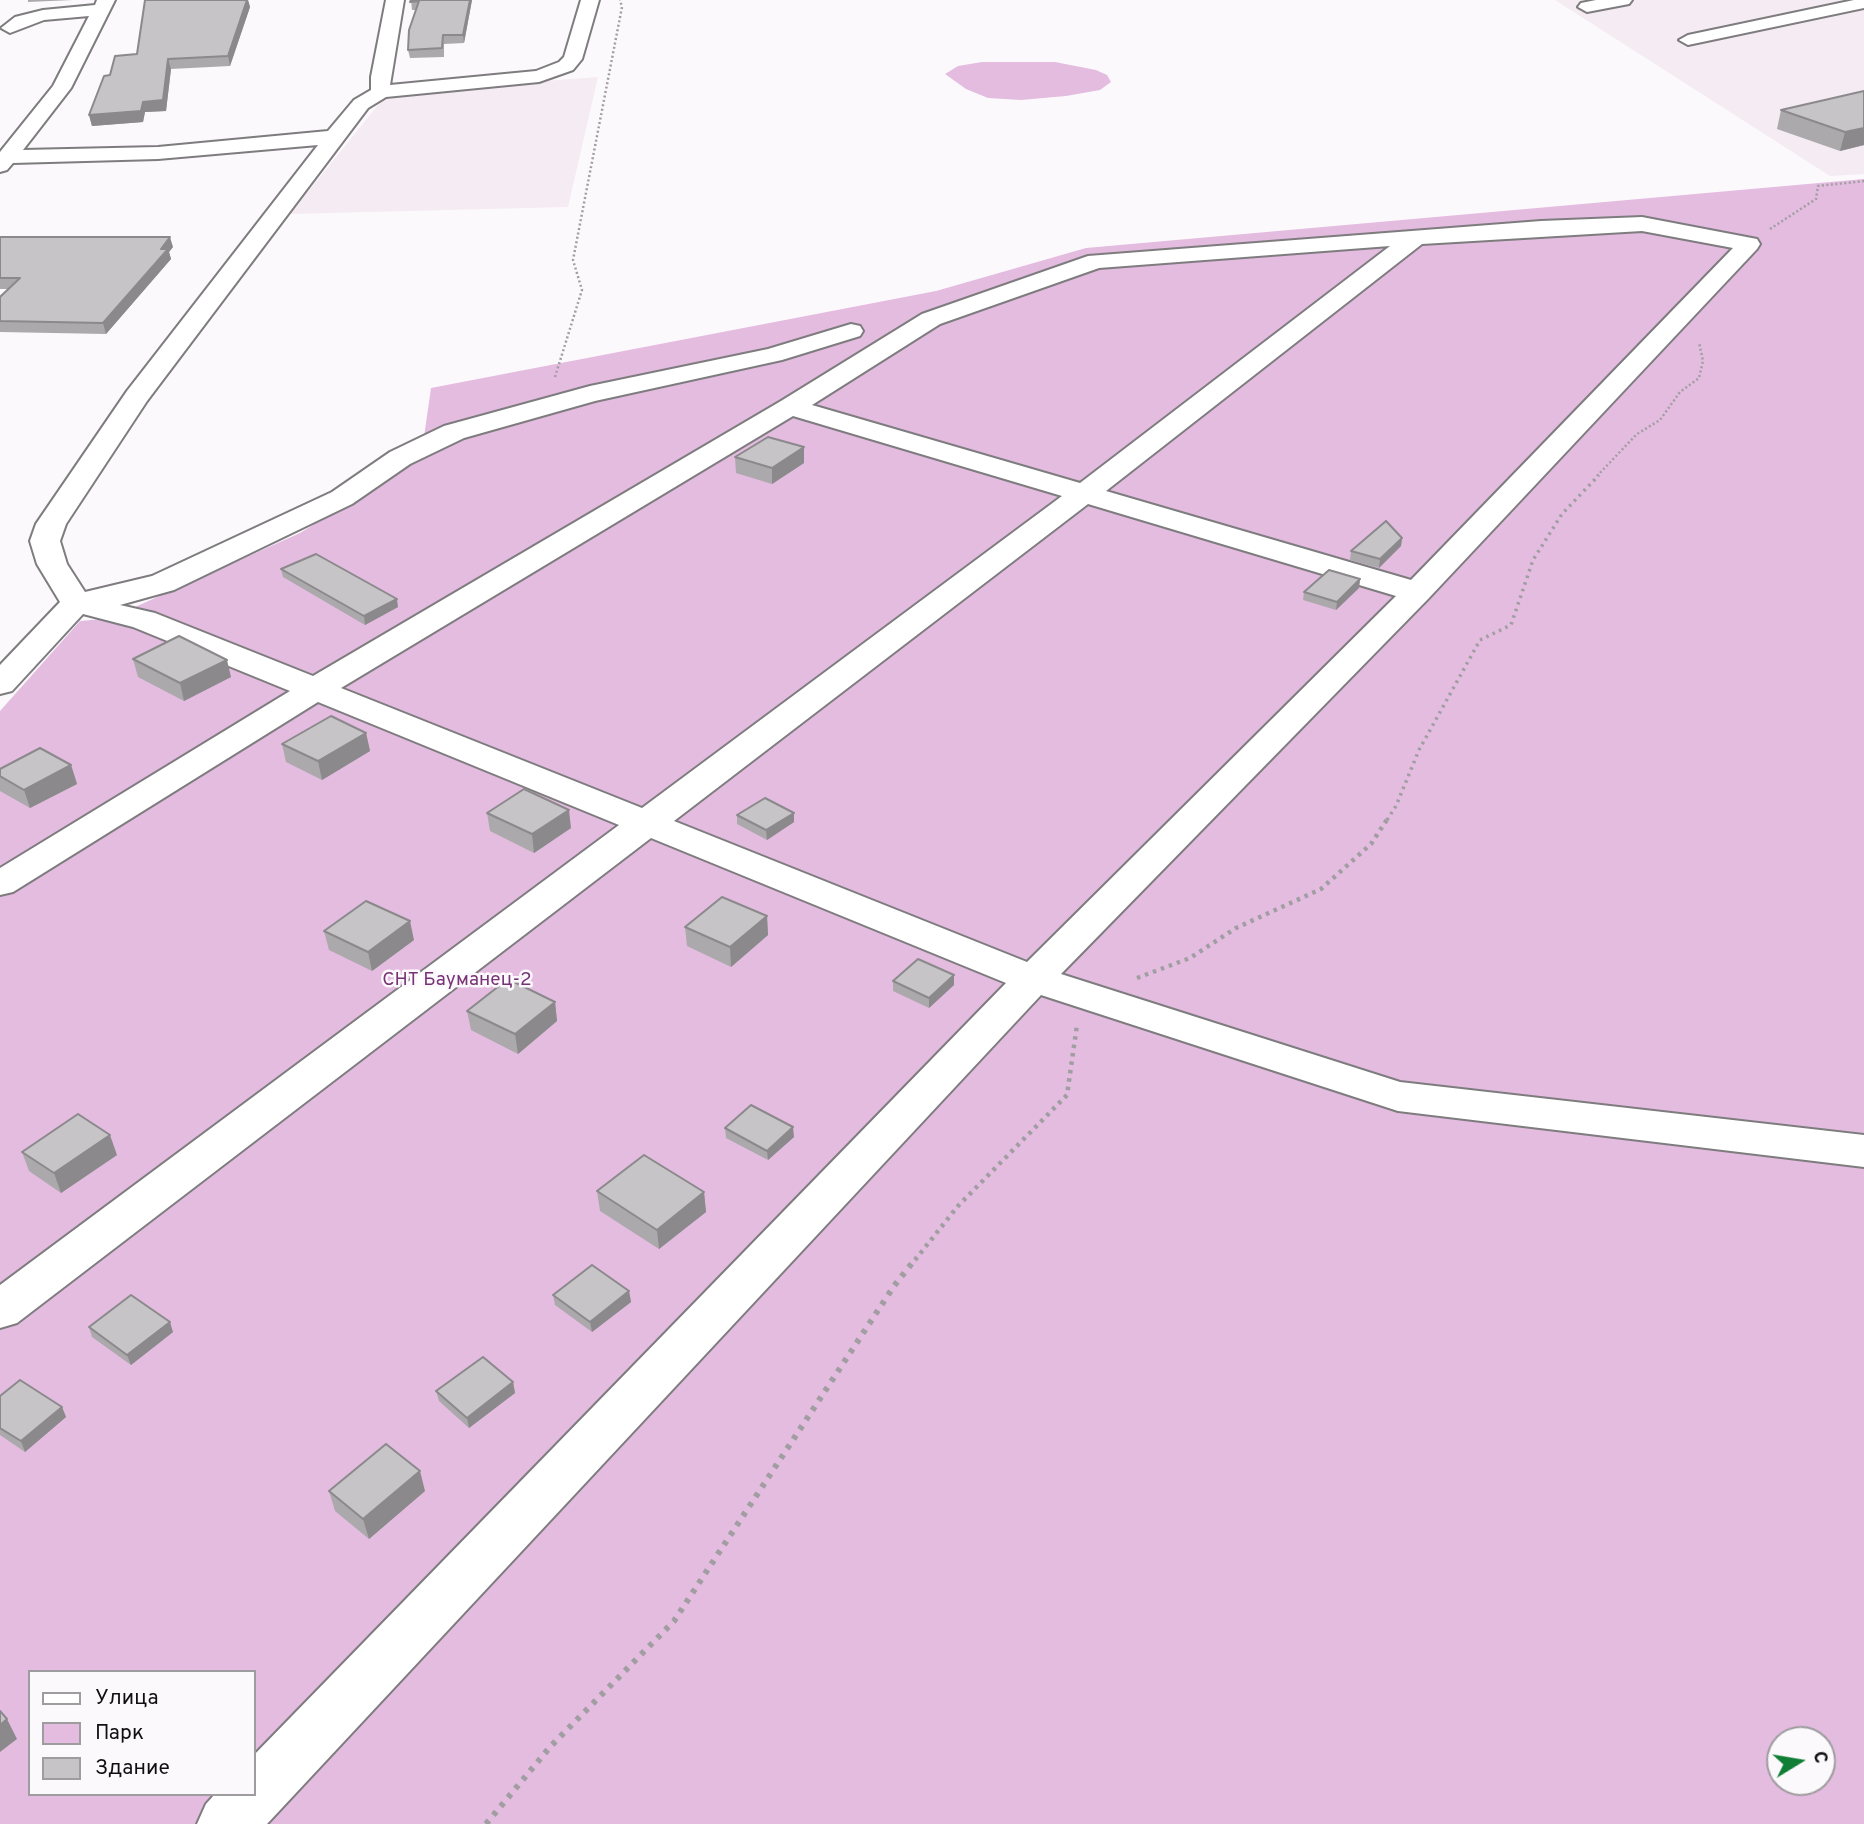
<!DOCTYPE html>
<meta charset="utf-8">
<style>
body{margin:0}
#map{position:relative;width:1864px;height:1824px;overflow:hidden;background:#fcf9fc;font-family:Overpass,sans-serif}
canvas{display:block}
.legend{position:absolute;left:28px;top:1670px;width:228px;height:126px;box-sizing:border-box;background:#fcf9fc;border:2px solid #9e9c9e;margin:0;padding:9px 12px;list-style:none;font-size:21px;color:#111011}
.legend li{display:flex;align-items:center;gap:14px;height:35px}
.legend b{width:35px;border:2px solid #9e9c9e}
.north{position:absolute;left:1766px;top:1726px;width:70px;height:70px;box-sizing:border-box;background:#fcf9fc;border:2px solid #9e9c9e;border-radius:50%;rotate:79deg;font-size:19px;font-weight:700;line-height:28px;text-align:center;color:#111011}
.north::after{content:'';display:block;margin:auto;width:24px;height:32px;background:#107f35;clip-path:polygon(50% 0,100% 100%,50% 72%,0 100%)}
</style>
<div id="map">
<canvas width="1864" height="1824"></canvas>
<ul class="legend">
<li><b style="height:9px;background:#fff"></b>Улица</li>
<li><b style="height:19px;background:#e3bce0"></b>Парк</li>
<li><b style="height:19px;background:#c7c4c7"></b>Здание</li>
</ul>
<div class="north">С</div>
</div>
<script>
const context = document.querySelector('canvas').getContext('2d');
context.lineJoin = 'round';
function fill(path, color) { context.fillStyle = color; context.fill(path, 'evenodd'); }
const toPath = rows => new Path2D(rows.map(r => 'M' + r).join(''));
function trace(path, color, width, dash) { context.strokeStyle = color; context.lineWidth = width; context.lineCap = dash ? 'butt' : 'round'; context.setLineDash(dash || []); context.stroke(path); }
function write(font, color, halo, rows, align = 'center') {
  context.font = font + ' Overpass,sans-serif'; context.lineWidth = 5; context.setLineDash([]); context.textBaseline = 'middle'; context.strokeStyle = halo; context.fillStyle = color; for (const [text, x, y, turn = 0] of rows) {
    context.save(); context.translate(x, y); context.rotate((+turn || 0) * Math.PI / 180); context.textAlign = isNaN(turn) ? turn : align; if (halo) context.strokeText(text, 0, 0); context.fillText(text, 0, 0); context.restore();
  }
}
fill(toPath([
 [1555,0,1864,0,1864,174,1830,176],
 [598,77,568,207,290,214,378,105,392,95,411,91]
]), '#f4ebf3');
fill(toPath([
 [982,62,1055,62,1096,70,1107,75,1111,82,1100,90,1066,96,1021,100,988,98,966,89,945,74,958,66],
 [1864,179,1864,1824,0,1824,0,711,80,621,150,615,135,607,300,533,421,458,431,388,936,291,1086,248],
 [30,1672,254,1672,254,1794,30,1794],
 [1780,1740,1822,1740,1822,1782,1780,1782]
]), '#e3bce0');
const minor = toPath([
 [97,0,115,0,71,88,23,150,158,147,328,131,354,100,371,90,371,77,386,0,404,0,390,85,536,71,559,62,564,57,581,0,599,0,582,59,573,70,539,82,386,97,368,108,147,401,66,524,60,541,67,564,85,592,152,576,332,492,390,452,444,426,590,386,768,349,851,324,860,326,863,331,860,336,782,360,595,401,464,438,410,464,352,504,174,590,120,605,155,613,313,676,781,401,922,314,1088,256,1541,221,1642,217,1757,239,1760,244,1757,249,1428,599,1061,974,1400,1082,1864,1135,1864,1167,1398,1111,1041,995,267,1824,197,1824,206,1804,215,1794,254,1794,254,1755,1006,983,651,838,17,1323,0,1328,0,1285,619,825,318,702,13,892,0,895,0,868,290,691,133,627,83,614,12,691,0,694,0,665,60,602,37,564,30,541,36,524,127,391,318,145,158,159,13,163,7,170,0,172,0,152,53,86,89,16,44,20,10,33,1,28,15,17,43,10,95,5,97,0],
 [1642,231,1733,248,1411,580,1106,491,1422,244,1642,231],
 [1390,246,1080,483,812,405,940,324,1099,268,1390,246],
 [793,416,1062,496,642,808,341,688,793,416],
 [1088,504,1396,596,1027,962,674,821,1088,504],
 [1596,0,1632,0,1629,4,1587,12,1578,7,1581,3,1596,0],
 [1854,0,1864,0,1864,8,1688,45,1679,40,1688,35,1854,0]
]);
trace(minor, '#7e7c7e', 4);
trace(toPath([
 [1770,229,1816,199,1818,186,1864,181],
 [555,377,582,290,573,260,622,7,620,0],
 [1597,476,1637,434,1660,420,1680,392,1699,378,1703,361,1699,342]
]), '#a19ea1', 2.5, [2, 2.5]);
trace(toPath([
 [1387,820,1396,806,1419,750,1480,640,1511,625,1533,560,1562,514,1599,475]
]), '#a19ea1', 3.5, [2.5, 4.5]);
trace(toPath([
 [1137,978,1190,958,1236,928,1321,889,1371,844,1388,818],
 [915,1260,958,1206,1067,1095,1077,1025]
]), '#a19ea1', 4.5, [3.5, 5]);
trace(toPath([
 [486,1824,550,1747,674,1621,894,1286,916,1258]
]), '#a19ea1', 6, [4.5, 7]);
fill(minor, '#fff');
fill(toPath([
 [28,0,73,0,28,2],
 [145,0,248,0,250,7,230,66,171,69,166,111,145,112,143,122,92,126,89,115,110,75,137,54],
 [411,0,472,0,464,43,444,44,444,57,410,58,408,50,417,10,412,10],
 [1864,91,1864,145,1840,151,1777,129,1781,110],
 [0,237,173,247,169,252,171,259,106,334,0,332,0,297,9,289,0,289],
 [804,447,804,463,772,484,736,473,735,457],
 [1402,538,1401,546,1379,568,1350,560,1351,551],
 [281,569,398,607,365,625,283,577],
 [1360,579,1359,588,1336,610,1303,600,1304,592],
 [133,659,231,677,184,701,138,677],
 [366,733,370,751,322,780,286,762,282,744],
 [71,765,77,784,30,808,0,791,0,769],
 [487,813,571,828,534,853,490,831],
 [737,815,794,822,767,840,737,824],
 [767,916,768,935,731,967,687,946,685,927],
 [324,931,414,940,372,971,329,950],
 [893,981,954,985,929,1008,893,991],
 [555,1002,557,1021,518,1054,471,1030,467,1011],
 [725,1128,794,1137,768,1160,726,1138],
 [22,1152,117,1155,61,1193,29,1171],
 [597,1191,704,1192,706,1212,659,1249,600,1211],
 [629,1291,631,1302,592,1332,555,1305,553,1295],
 [89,1327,173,1332,131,1365,92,1337],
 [513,1382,515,1393,469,1428,439,1401,436,1391],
 [0,1396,62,1407,66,1417,25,1452,0,1435],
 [329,1491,425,1491,369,1539,335,1511]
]), '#aba9ab');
fill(toPath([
 [247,0,248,0,250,7,230,66,228,56],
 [470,0,472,0,464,43,463,35],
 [168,59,171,69,166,111,145,112,143,122,92,126,89,115,143,102],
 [1864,128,1864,145,1840,151,1845,132],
 [170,237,173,247,169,252,171,259,106,334,103,323],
 [804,447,804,463,772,484,772,468],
 [1402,538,1401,546,1379,568,1380,559],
 [1360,579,1359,588,1336,610,1337,602],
 [397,599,398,607,365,625,364,616],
 [227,660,231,677,184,701,180,683],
 [366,733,370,751,322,780,318,761],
 [71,765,77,784,30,808,24,790],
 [569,810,571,828,534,853,532,834],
 [794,813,794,822,767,840,766,830],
 [767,916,768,935,731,967,730,947],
 [410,921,414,940,372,971,368,952],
 [954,975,954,985,929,1008,929,998],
 [555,1002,557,1021,518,1054,515,1034],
 [793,1127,794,1137,768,1160,767,1151],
 [110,1135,117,1155,61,1193,54,1173],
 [704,1192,706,1212,659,1249,657,1230],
 [629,1291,631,1302,592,1332,590,1322],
 [170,1322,173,1332,131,1365,127,1355],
 [513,1382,515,1393,469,1428,467,1418],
 [62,1407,66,1417,25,1452,21,1441],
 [420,1471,425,1491,369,1539,363,1519],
 [7,1719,17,1739,0,1752,0,1725]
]), '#8b898b');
const building = toPath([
 [145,0,247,0,228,56,168,59,163,100,143,102,141,111,89,115,104,76,110,75,115,56,137,54,145,0],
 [411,0,470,0,463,35,443,35,442,48,408,50,409,30,419,1,410,2,411,0],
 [1864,91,1864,128,1845,132,1781,110,1864,91],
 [0,237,170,237,161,249,168,249,103,323,0,321,0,297,20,278,0,278,0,237],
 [768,437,804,447,772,468,735,457,768,437],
 [1386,521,1402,538,1380,559,1351,551,1386,521],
 [316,554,397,599,364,616,281,569,316,554],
 [1329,570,1360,579,1337,602,1304,592,1329,570],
 [179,636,227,660,180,683,133,659,179,636],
 [331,716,366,733,318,761,282,744,331,716],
 [40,748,71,765,24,790,0,776,0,769,40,748],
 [524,789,569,810,532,834,487,813,524,789],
 [765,798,794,813,766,830,737,815,765,798],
 [722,897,767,916,730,947,685,927,722,897],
 [366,901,410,921,368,952,324,931,366,901],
 [918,959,954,975,929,998,893,981,918,959],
 [508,979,555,1002,515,1034,467,1011,508,979],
 [751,1105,793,1127,767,1151,725,1128,751,1105],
 [78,1114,110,1135,54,1173,22,1152,78,1114],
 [644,1155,704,1192,657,1230,597,1191,644,1155],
 [592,1265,629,1291,590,1322,553,1295,592,1265],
 [131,1295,170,1322,127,1355,89,1327,131,1295],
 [483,1357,513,1382,467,1418,436,1391,483,1357],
 [20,1380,62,1407,21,1441,0,1428,0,1396,20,1380],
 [386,1444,420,1471,363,1519,329,1491,386,1444],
 [0,1711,7,1719,0,1725,0,1711]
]);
fill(building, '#c7c4c7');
trace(building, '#8b898b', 2);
write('19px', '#773376', '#fcf9fc', [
 ["СНТ Бауманец-2",457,981]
]);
</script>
